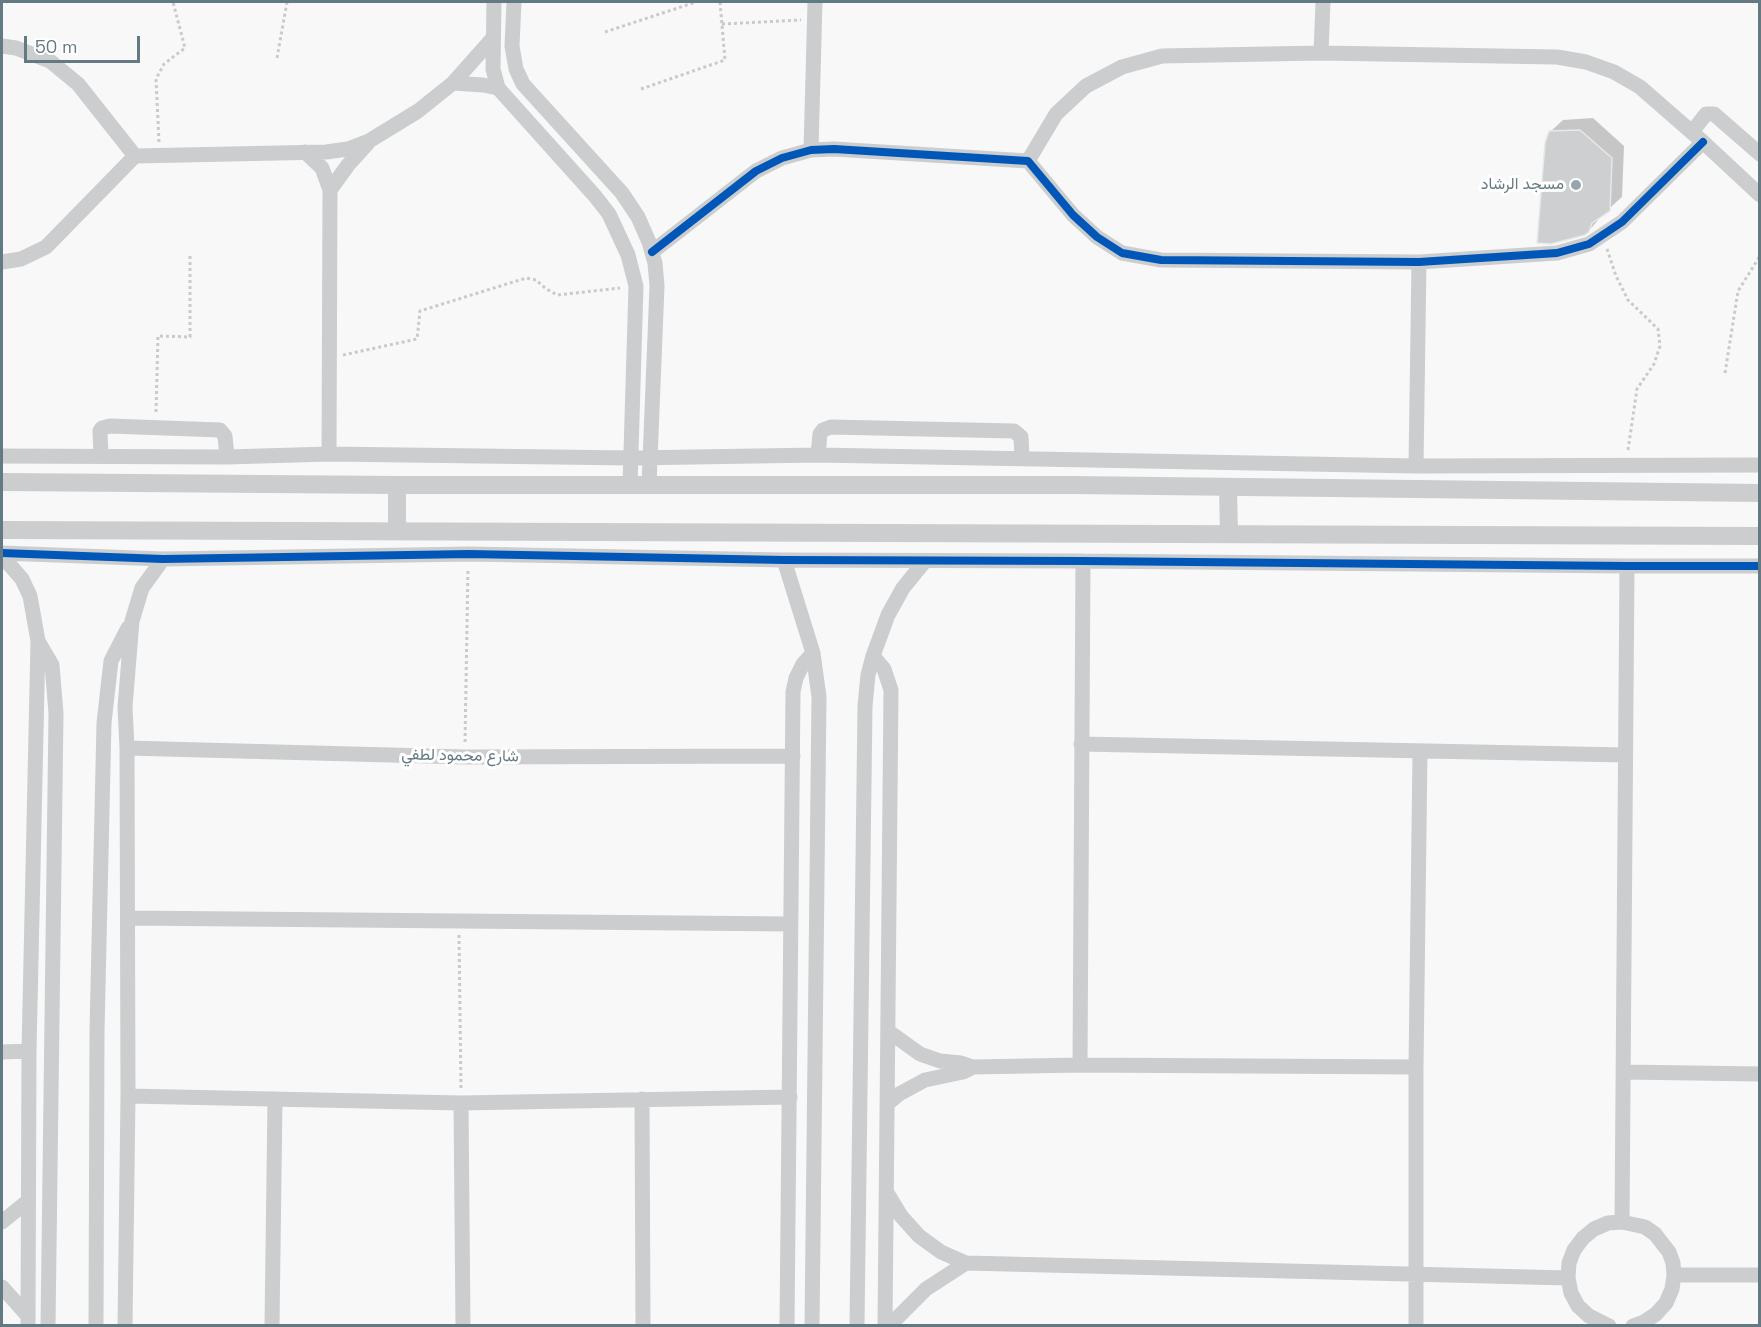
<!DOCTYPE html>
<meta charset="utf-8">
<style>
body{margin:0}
#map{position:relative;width:1761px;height:1327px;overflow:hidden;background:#f8f8f8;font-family:"Space Grotesk",sans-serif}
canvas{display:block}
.frame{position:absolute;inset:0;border:3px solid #647a83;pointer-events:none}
.scale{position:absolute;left:24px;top:36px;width:116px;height:27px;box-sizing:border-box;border:3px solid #647a83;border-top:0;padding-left:8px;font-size:18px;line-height:21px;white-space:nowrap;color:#647a83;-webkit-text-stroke:4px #fff;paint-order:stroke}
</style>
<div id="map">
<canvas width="1761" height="1327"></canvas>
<div class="frame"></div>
<div class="scale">50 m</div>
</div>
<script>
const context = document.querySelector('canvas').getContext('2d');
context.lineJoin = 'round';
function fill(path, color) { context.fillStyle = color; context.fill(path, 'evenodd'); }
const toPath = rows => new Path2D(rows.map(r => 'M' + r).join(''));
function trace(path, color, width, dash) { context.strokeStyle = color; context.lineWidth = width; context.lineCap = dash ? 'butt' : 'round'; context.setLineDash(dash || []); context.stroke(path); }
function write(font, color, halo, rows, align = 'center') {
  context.font = font + ' "Space Grotesk",Vazirmatn,sans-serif'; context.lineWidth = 6; context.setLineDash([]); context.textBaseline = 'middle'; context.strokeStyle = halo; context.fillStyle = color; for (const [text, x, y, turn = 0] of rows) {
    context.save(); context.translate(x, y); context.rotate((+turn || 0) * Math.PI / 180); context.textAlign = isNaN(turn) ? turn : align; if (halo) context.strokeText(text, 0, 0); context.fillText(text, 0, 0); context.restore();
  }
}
fill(toPath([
 [1593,118,1624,146,1622,197,1602,215,1589,231,1550,132,1563,120]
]), '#0003');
const building = toPath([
 [1580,130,1612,158,1610,211,1592,223,1589,232,1585,235,1551,244,1537,243,1545,143,1549,131,1580,130]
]);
fill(building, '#cdcfd0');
trace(building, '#e8e8e8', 1.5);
trace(toPath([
 [722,24,801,20],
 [605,32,696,2],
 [277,58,287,2],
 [641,89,725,60,720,2],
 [159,142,156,79,164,64,185,48,173,2],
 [1607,249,1616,276,1628,300,1658,329,1660,346,1654,364,1637,389,1628,450],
 [343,355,417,339,420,311,526,278,536,280,545,288,557,295,620,288],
 [1725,373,1738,291,1760,256],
 [156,412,158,336,190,337,190,254],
 [465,742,468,568],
 [459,935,461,1090]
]), '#c9cacb', 3, [3, 3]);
trace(toPath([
 [494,2,493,69,498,88,595,196,609,214,628,255,636,286,630,485],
 [514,2,512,46,516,69,523,84,622,193,638,217,649,242,655,263,657,286,649,485],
 [2,46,16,48,50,61,78,84,135,156],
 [1321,53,1323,2],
 [453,83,483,85,498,88],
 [1692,132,1706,114,1714,114,1760,154],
 [811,150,815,2],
 [305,152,322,168,330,190,329,454],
 [1028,161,1056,114,1086,86,1122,67,1162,56,1321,53,1557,57,1586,62,1614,72,1640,87,1703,142,1760,195],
 [330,190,348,165,368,143],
 [652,252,756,171,782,158,811,150,834,149,1028,161,1073,215,1097,237,1122,253,1161,260,1419,262,1557,253,1589,244,1622,222,1703,142],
 [2,262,21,259,46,247,135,156,326,152,348,149,369,141,418,111,453,83,493,38],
 [818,455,820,434,823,430,831,427,1014,431,1021,437,1022,457],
 [2,456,227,457,329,454,631,458,818,455,1416,466,1760,465],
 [101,456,100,431,102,428,110,426,220,430,225,436,227,457],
 [1416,466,1419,262],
 [2,553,163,559,469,554,784,560,1083,561,1627,566,1760,566],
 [2,556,22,579,30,596,38,641,29,1051,28,1326],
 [784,560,813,653,819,697,812,1326],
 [38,641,52,665,56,713,48,1326],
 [873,656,884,669,891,690,885,1326],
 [1081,744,1625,755],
 [127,748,465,757,793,756],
 [128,918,791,924],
 [888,1031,920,1054,940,1061,961,1063,973,1067,1080,1065,1416,1067],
 [2,1052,29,1051],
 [1080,1065,1083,561],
 [1623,1072,1760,1074],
 [128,1096,461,1103,790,1097],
 [642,1099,643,1326],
 [461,1103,463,1326],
 [887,1104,899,1094,925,1080,963,1072,973,1067],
 [887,1193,901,1216,919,1236,941,1252,966,1263,1568,1278],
 [2,1222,28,1201],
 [1622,1222,1627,566],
 [1674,1275,1760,1275],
 [2,1287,28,1316],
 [96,1326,97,1031,104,723,111,661,128,628],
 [125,1326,128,1096,127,748,125,707,132,621,142,588,163,559],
 [272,1326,275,1099],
 [787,1326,793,692,796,678,803,664,813,653],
 [857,1326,865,706,868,675,873,656,888,615,903,588,925,561],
 [889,1326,926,1289,966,1263],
 [1416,1326,1416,1067,1420,751],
 [1609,1326,1589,1316,1578,1306,1571,1293,1568,1278,1569,1263,1574,1250,1583,1238,1594,1229,1608,1223,1622,1222,1645,1227,1655,1234,1669,1252,1673,1263,1674,1275,1672,1289,1666,1303,1656,1314,1644,1322,1633,1326]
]), '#cbcdce', 15);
trace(toPath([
 [2,482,397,485,1072,485,1760,493],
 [397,485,397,530],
 [1228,487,1229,534],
 [2,530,1760,536]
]), '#cbcdce', 18);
trace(toPath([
 [652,252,756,171,782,158,811,150,834,149,1028,161,1073,215,1097,237,1122,253,1161,260,1419,262,1557,253,1589,244,1622,222,1703,142],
 [2,553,163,559,469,554,784,560,1083,561,1627,566,1760,566]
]), '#0057b8', 8);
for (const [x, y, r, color] of [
 [1576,185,6,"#98a6ac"]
]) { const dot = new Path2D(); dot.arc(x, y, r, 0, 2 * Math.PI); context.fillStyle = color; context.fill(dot); trace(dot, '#fff', 2); }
write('16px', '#647a83', '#fff', [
 ["مسجد الرشاد",1564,185]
], 'right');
write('16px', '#647a83', '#fff', [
 ["شارع محمود لطفي",460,756,1]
]);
</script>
